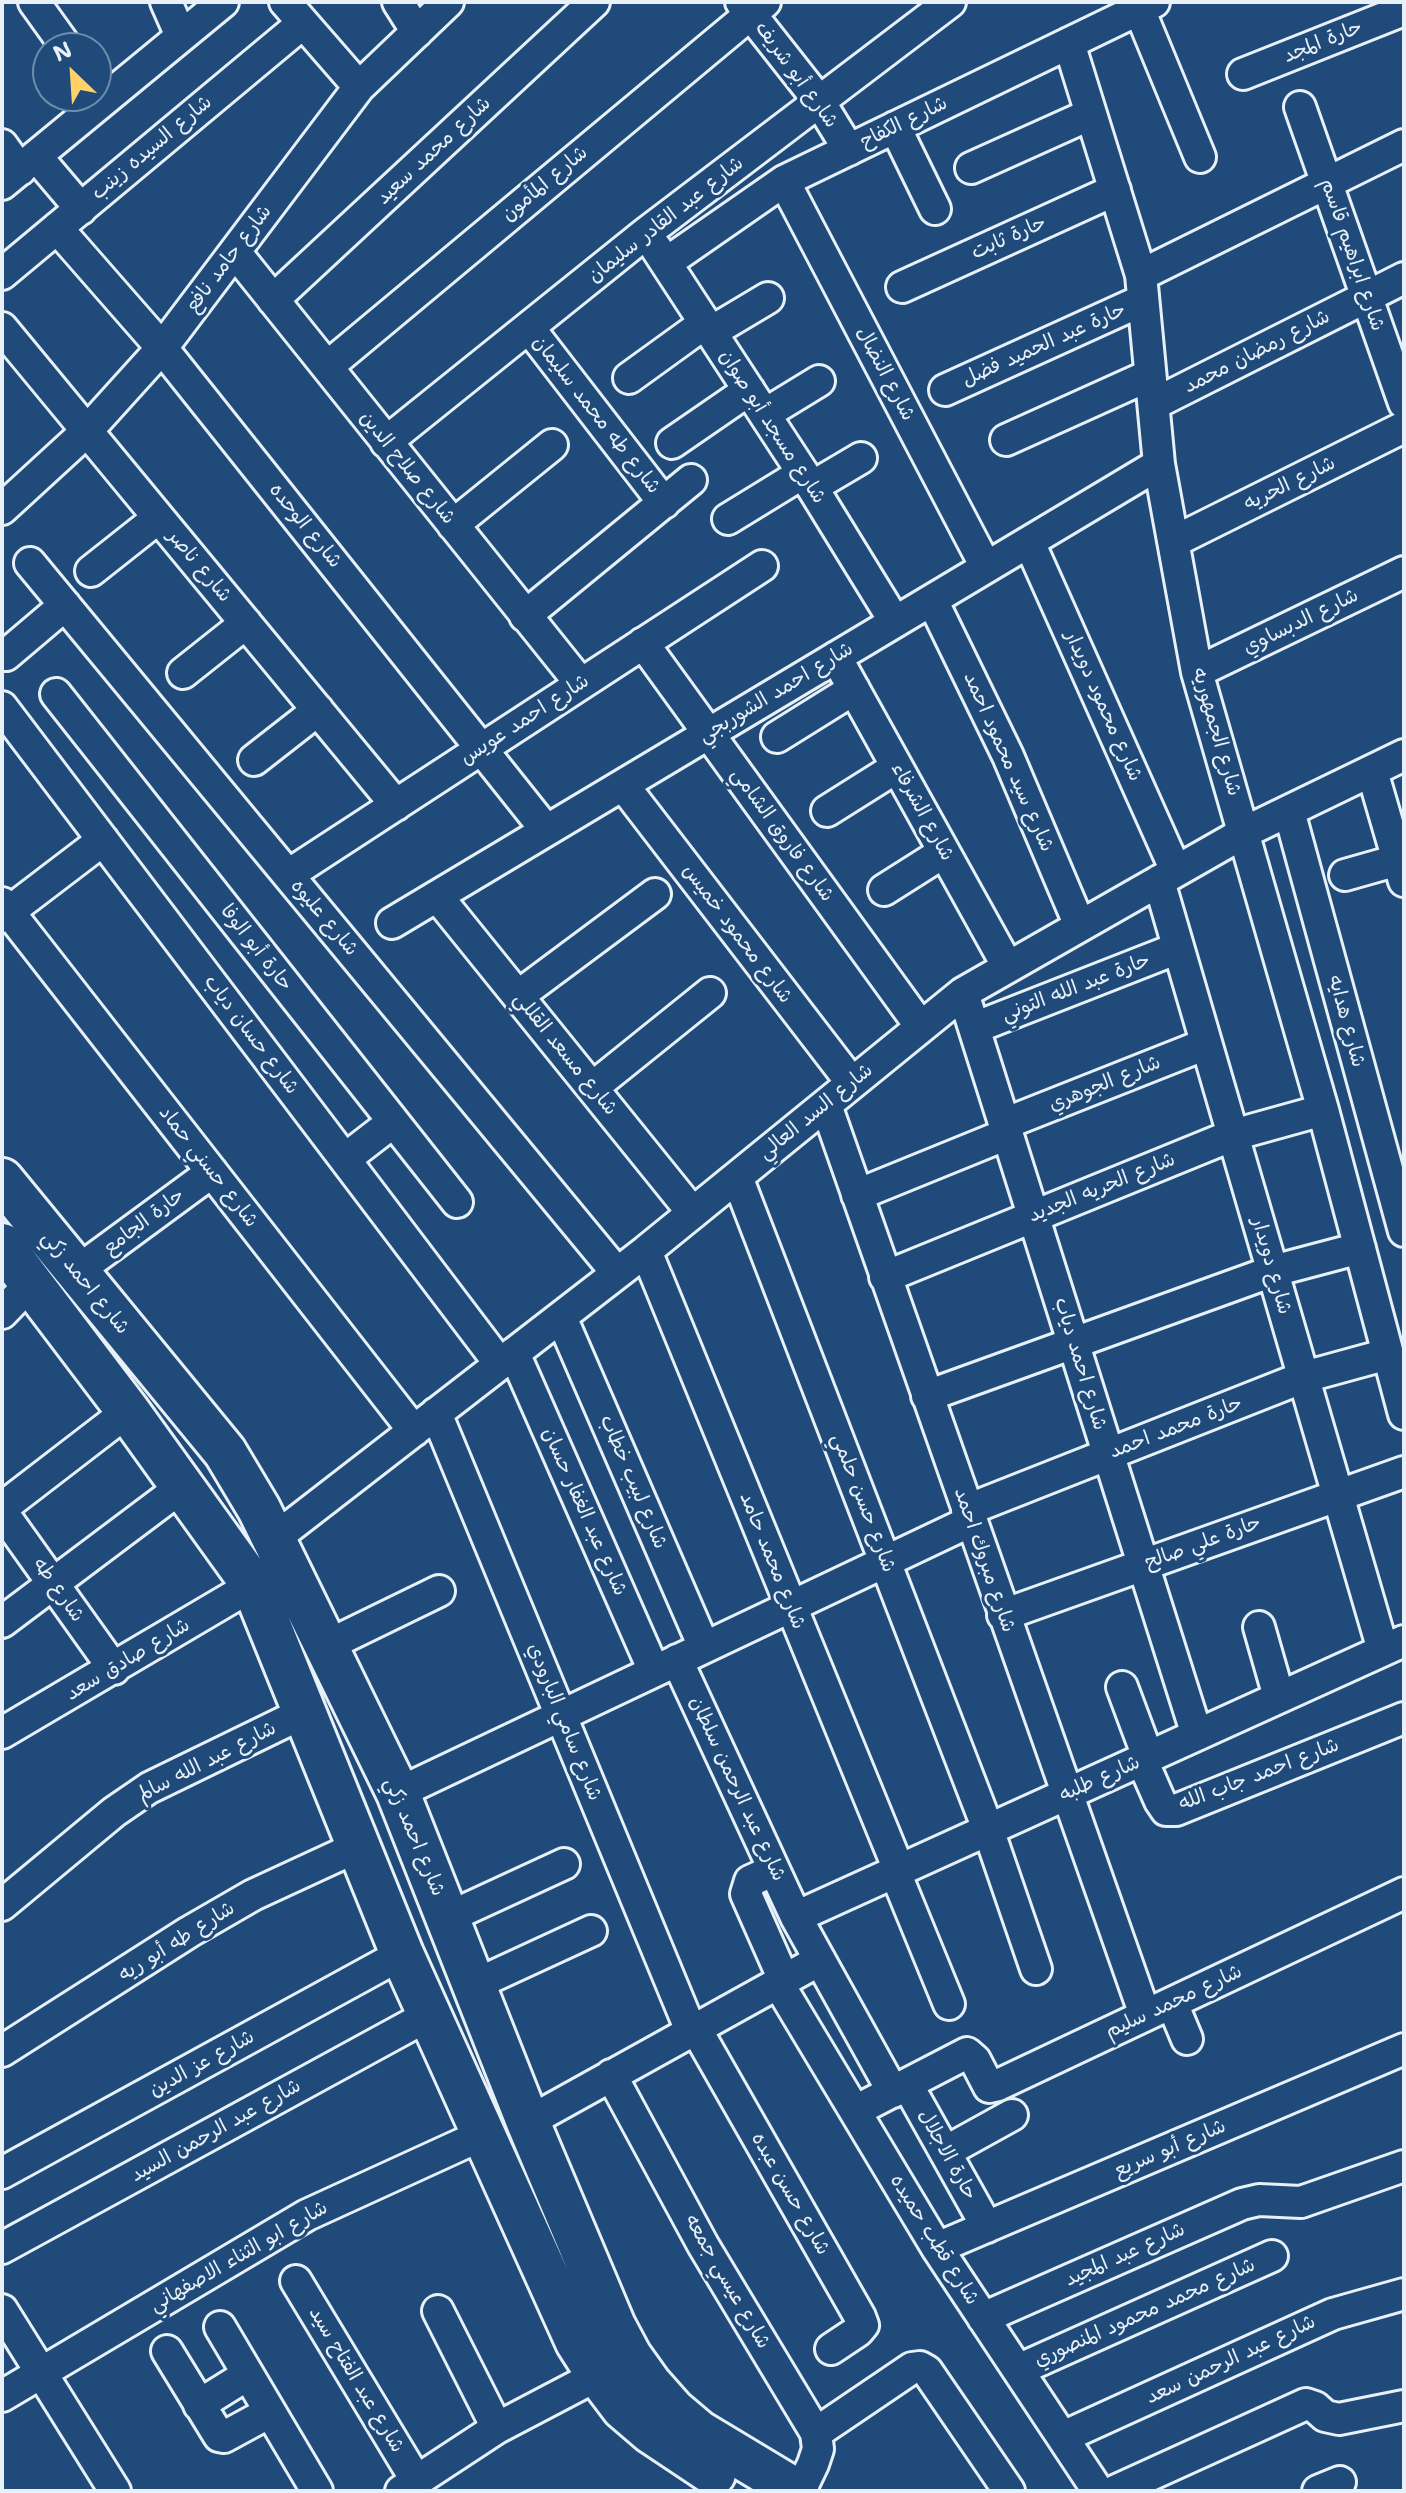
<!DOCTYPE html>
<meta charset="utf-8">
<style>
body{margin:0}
#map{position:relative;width:1406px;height:2493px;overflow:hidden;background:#1f4a7a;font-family:"Shantell Sans",sans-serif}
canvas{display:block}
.frame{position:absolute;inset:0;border:4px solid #e8f1f8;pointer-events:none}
.north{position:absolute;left:32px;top:32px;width:80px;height:80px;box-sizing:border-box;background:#1f4a7a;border:2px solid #6f8dac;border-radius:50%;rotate:335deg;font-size:22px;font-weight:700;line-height:32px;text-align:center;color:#e8f1f8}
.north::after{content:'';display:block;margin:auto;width:28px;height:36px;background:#ffd166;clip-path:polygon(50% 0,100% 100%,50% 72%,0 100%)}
</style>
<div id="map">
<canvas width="1406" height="2493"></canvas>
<div class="frame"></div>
<div class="north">N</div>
</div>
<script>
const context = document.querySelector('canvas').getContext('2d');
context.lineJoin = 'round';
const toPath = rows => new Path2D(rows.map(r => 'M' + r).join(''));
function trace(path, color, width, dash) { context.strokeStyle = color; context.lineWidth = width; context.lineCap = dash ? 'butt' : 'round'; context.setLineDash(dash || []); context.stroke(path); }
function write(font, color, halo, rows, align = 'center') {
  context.font = font + ' "Shantell Sans","Playpen Sans Arabic",sans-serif'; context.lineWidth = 6; context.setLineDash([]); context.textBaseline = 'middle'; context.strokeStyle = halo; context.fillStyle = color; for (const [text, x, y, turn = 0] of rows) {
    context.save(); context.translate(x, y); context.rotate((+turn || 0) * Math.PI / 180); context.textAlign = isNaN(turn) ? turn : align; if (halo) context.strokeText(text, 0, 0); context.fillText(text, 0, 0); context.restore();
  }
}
const street = toPath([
 [34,2,67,48],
 [166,2,181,36],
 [285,2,359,87],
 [398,2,417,32],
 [741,2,819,101,849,150],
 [1139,9,1200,157],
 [1069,43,1141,275,1159,464,1197,672,1323,1110,1404,1414],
 [1243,74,1404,10],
 [1300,107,1404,403],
 [895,127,935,209],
 [2,145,20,170],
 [36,156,81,209],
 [971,168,1091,114],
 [784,181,986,567],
 [2,184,223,2],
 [57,228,162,348,546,830],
 [656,248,812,487,895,622],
 [235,252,581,684],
 [666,263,784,181,1154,2],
 [2,274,303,23],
 [1141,275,1404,145],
 [902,287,1115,190],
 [273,300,594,2],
 [2,328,396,805],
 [529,328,664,503],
 [711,332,768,298],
 [327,367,765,2],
 [629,378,705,323],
 [945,390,1143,300],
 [1154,404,1404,278],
 [765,414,819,381],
 [1006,440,1150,375],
 [386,442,646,233,950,2],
 [672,443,749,390],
 [812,487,861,458],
 [2,509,87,431,162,348,359,87,448,2],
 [728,519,803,473],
 [453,525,552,445],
 [1175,541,1404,427],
 [1029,542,1176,871],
 [30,563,617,1273],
 [91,571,158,518],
 [932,600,1008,756,1080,926],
 [525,616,691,480],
 [643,643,921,1027],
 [6,655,65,605],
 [836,657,1008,967],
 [1197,672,1404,572],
 [183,673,246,623],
 [56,694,457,1202],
 [2,707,500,1364],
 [777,737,854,689],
 [254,760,318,710],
 [1372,771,1404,881],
 [623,785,852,1083],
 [827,811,897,767],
 [1289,811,1404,1231],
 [288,875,762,566],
 [1345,875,1398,860],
 [1159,881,1383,1650],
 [884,890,944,852],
 [437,896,693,1213],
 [2,903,414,1431],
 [2,917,103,840],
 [392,923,1159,464],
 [963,993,1197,1735],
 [518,996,655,894],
 [974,1028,1178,948],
 [592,1088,710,993],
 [826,1105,1145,2015],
 [1004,1124,1206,1044],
 [345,1159,393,1122],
 [737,1177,988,1829,1036,1969],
 [857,1195,1007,1134],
 [646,1251,899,1870],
 [76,1272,212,1172],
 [885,1277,1233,1135,1323,1110],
 [2,1313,31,1283],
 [561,1317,704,1647],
 [514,1353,654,1671],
 [927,1396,1273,1271,1360,1248],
 [436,1413,691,2031],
 [2,1508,128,1411],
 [967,1510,1304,1377,1388,1354],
 [2,1512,114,1669],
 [274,1539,646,1251,963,993,1245,832,1404,755],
 [1003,1615,1404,1472],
 [2,1622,183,1486],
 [1259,1627,1279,1697],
 [326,1646,439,1591],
 [677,1660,796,1917,893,2092],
 [1122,1687,1148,1757],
 [2,1733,253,1585],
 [1142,1760,1160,1801,1166,1810,1176,1810,1404,1718],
 [398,1793,971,1521],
 [774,1870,750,1881,746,1894,784,1980],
 [895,1872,949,2004],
 [2,1905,114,1812,149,1788,303,1713],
 [796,1917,1404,1641],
 [447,1918,564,1864],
 [778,1983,937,2248,1098,2491],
 [474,1985,591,1931],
 [1172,2003,1187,2039],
 [696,2029,860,2317,863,2325,858,2331,831,2349],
 [2,2051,189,1932,253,1895,359,1846],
 [611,2075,703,2245,816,2433,818,2449,813,2464,800,2491],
 [907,2084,987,2227],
 [855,2111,967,2053,975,2060,989,2087,998,2085,1404,1893],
 [528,2122,820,1960],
 [945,2152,1012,2115],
 [2,2173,402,1954],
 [2,2248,429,2015],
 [937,2248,1404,2049],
 [296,2281,416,2480],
 [2,2310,115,2491],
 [438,2311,497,2428],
 [983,2318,1242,2204,1259,2200,1301,2202,1404,2166],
 [220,2327,317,2491],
 [167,2351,219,2436,224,2437,270,2412],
 [1018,2370,1272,2256],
 [2,2396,307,2215,484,2134],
 [199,2405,247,2375],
 [816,2433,912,2368,920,2367,927,2371,1009,2491],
 [1063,2437,1333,2314,1404,2294],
 [401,2491,497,2428,598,2375],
 [1115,2491,1306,2404,1315,2407,1325,2416,1339,2419,1404,2406],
 [1318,2491,1340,2482]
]);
const secondary = toPath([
 [2,1180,225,1452,259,1509,398,1793,528,2122,614,2326,630,2356,650,2384,673,2410,699,2432,797,2491],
 [2,1245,128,1411,253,1585,402,1954,577,2342,598,2375,623,2408,651,2432,714,2474]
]);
trace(street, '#e8f1f8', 36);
trace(secondary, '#e8f1f8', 48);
trace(street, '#1f4a7a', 30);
trace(secondary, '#1f4a7a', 42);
write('20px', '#e8f1f8', '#1f4a7a', [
 ["حارة المجد",1323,42,-22],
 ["شارع أبو شريف",796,75,54],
 ["شارع الكفاح",904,123,-26],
 ["شارع السيده زينب",152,148,-40],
 ["شارع محمد سعيد",434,151,-43],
 ["شارع المأمون",545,184,-40],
 ["شارع عبد القادر سليمان",666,220,-38],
 ["حارة ثابت",1009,238,-24],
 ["شارع ابراهيم قاسم",1352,255,71],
 ["شارع حامد نافع",229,259,-53],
 ["حارة عبد الحميد فضل",1044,345,-24],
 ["شارع رمضان محمد",1257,352,-27],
 ["شارع النضال",885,374,62],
 ["شارع طه محمد سليمان",596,415,52],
 ["شارع مسجد أبو صوان",772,427,57],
 ["شارع صلاح الدين",407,468,51],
 ["شارع الحريه",1290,484,-26],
 ["شارع الوحده",305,526,51],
 ["شارع ناصر",199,566,50],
 ["شارع الدبساوي",1301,622,-26],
 ["شارع احمد الشوربجي",776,693,-31],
 ["شارع محمود دويدار",1103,706,66],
 ["شارع احمد عويس",525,720,-33],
 ["شارع الجمهوريه",1216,732,74],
 ["شارع سيد محمود احمد",1008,762,66],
 ["شارع الشرفاء",922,812,61],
 ["شارع فاروق الشامي",782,835,54],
 ["شارع عليوه",324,918,50],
 ["شارع محمود خميس",737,934,53],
 ["حارة أبو الوفا",256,948,52],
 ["حارة عبد الله التوني",1076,988,-21],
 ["شارع هدايه",1346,1021,75],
 ["شارع حسان دياب",251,1035,53],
 ["شارع مسعد القللي",565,1054,51],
 ["شارع الجوهري",1105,1084,-22],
 ["شارع السد العالي",816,1112,-39],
 ["شارع حسني حماد",208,1167,52],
 ["شارع الحريه الجديد",1102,1188,-22],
 ["حارة الجامع",144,1222,-37],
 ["شارع دويدار",1271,1266,74],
 ["شارع احمد زكي",85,1283,51],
 ["شارع احمد دياب",1080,1364,73],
 ["حارة محمد احمد",1176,1428,-21],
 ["شارع لبيب خطاب",633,1482,67],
 ["شارع حسن حلمي",863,1503,69],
 ["شارع عبد الغفار حسان",584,1512,66],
 ["حارة علي صالح",1203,1543,-20],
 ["شارع مبروك احمد",984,1560,71],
 ["شارع محمد حامد",772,1561,68],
 ["شارع طه",58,1590,55],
 ["شارع صادق سعد",128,1660,-31],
 ["شارع سامي البارودي",564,1722,68],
 ["شارع عبد الله سالم",207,1762,-27],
 ["شارع احمد جاب الله",1259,1775,-21],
 ["شارع طلبه",1100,1779,-24],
 ["شارع عبد الرحمن سلطان",737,1789,65],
 ["شارع احمد زكي",414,1837,67],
 ["شارع طه أبو ريه",177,1942,-32],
 ["شارع محمد سليم",1174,2002,-25],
 ["شارع عز الدين",202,2064,-29],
 ["شارع عبد الرحمن السيد",216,2131,-29],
 ["شارع أبو سريع",1170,2149,-23],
 ["حارة الاجلال",947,2155,61],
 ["شارع حسن عبده",790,2194,60],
 ["شارع قطب حميده",934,2240,58],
 ["شارع عبد المجيد",1125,2255,-24],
 ["شارع ابو الثناء الاصفهاني",239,2257,-30],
 ["شارع عيسي جمعه",727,2282,60],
 ["شارع محمد محمود المنصوري",1145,2313,-24],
 ["شارع عبد الرحمن سعد",1231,2360,-25],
 ["شارع عبد الفتاح سيد",356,2380,59]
]);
</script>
